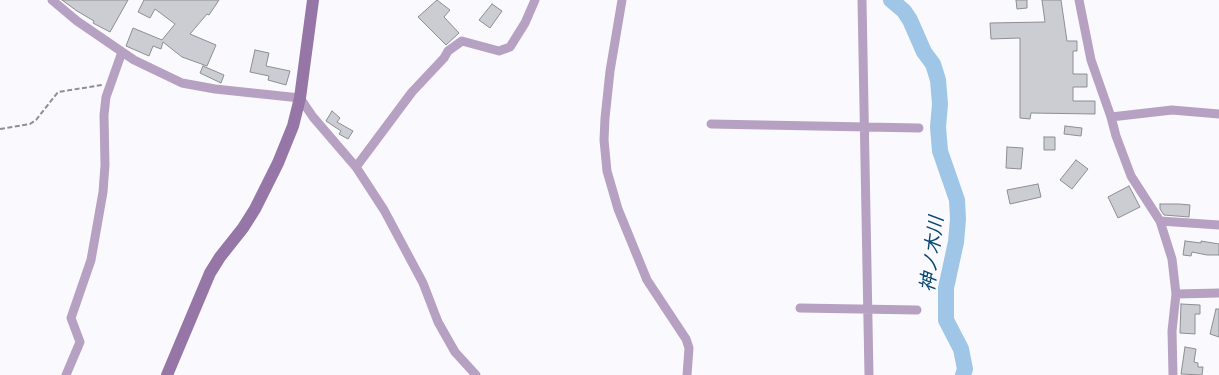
<!DOCTYPE html>
<meta charset="utf-8">
<style>
body{margin:0}
canvas{display:block;background:#fafafe}
</style>
<canvas width="1219" height="375"></canvas>
<script>
const context = document.querySelector('canvas').getContext('2d');
context.lineJoin = 'round';
const toPath = rows => new Path2D(rows.map(r => 'M' + r).join(''));
function trace(path, color, width, dash) { context.strokeStyle = color; context.lineWidth = width; context.lineCap = dash ? 'butt' : 'round'; context.setLineDash(dash || []); context.stroke(path); }
function fill(path, color) { context.fillStyle = color; context.fill(path, 'evenodd'); }
function write(font, color, halo, rows, align = 'center') {
  context.font = font + ' Ubuntu,"Noto Sans JP",sans-serif'; context.lineWidth = 4; context.setLineDash([]); context.textBaseline = 'middle'; context.strokeStyle = halo; context.fillStyle = color; for (const [text, x, y, turn = 0] of rows) {
    context.save(); context.translate(x, y); context.rotate((+turn || 0) * Math.PI / 180); context.textAlign = isNaN(turn) ? turn : align; if (halo) context.strokeText(text, 0, 0); context.fillText(text, 0, 0); context.restore();
  }
}
trace(toPath([
 [891,0,904,11,910,20,924,52,933,64,938,80,940,104,938,127,940,151,957,200,958,219,956,242,946,288,946,320,961,349,965,369,963,375]
]), '#9fc6e6', 16);
const building = toPath([
 [62,0,128,0,110,32,93,23,94,21,77,11,62,0],
 [144,0,219,0,209,15,207,14,190,34,216,45,207,66,182,57,163,42,161,49,153,46,149,56,126,46,133,28,162,40,175,24,155,9,150,18,138,12,144,0],
 [437,0,450,10,444,17,459,33,446,45,418,17,437,0],
 [1016,0,1027,0,1027,8,1017,9,1016,0],
 [1042,0,1061,0,1067,41,1077,41,1077,51,1073,51,1073,74,1087,74,1087,87,1073,87,1073,101,1095,101,1095,114,1031,113,1030,119,1020,118,1020,38,991,39,990,23,1045,22,1042,0],
 [492,4,502,11,490,28,479,20,492,4],
 [255,50,269,53,266,66,290,71,286,85,268,80,269,76,250,72,255,50],
 [203,66,224,75,221,83,200,73,203,66],
 [332,111,340,118,337,122,353,131,348,139,339,134,341,131,326,121,332,111],
 [1065,126,1082,128,1081,136,1064,134,1065,126],
 [1044,137,1055,137,1055,150,1044,150,1044,137],
 [1007,147,1023,148,1021,169,1006,168,1007,147],
 [1076,160,1088,169,1072,189,1060,180,1076,160],
 [1038,184,1041,197,1010,204,1007,190,1038,184],
 [1129,186,1140,207,1118,218,1108,197,1129,186],
 [1160,204,1179,204,1190,205,1189,217,1164,215,1160,209,1160,204],
 [1185,241,1201,243,1201,241,1219,244,1219,255,1207,255,1192,252,1191,256,1183,255,1185,241],
 [1181,304,1200,305,1200,314,1195,314,1195,334,1180,333,1181,304],
 [1216,309,1219,309,1219,337,1210,334,1216,309],
 [1185,347,1196,349,1194,362,1198,363,1198,367,1203,367,1202,375,1181,374,1185,347]
]);
fill(building, '#cbcdd3');
trace(building, '#8b8e93', 1);
trace(toPath([
 [0,129,30,124,36,120,58,92,102,85]
]), '#8f8f91', 2, [5, 2.5]);
trace(toPath([
 [52,0,77,21,134,60,182,83,215,89,300,98,313,117,356,167,384,210,423,283,438,322,455,352,476,375],
 [622,0,610,71,605,118,604,140,607,171,618,209,647,280,686,339,689,348,687,375],
 [862,0,869,375],
 [1079,0,1091,60,1111,117,1116,136,1131,176,1160,221,1172,259,1176,294,1172,331,1173,375],
 [1111,117,1172,110,1219,114],
 [711,124,919,128],
 [356,167,412,92,444,58,448,51,462,41,499,51,510,47,525,23,535,0],
 [1160,221,1219,225],
 [1176,294,1219,293],
 [800,308,917,310],
 [66,375,80,342,71,318,91,260,103,192,105,165,104,115,106,97,122,52]
]), '#b7a1c3', 9);
trace(toPath([
 [167,375,210,273,220,257,243,228,255,209,278,163,293,126,300,98,313,0]
]), '#9675a7', 12);
write('italic 19px', '#064871', '#fafafe', [
 ["神ノ木川",932,254,-83]
]);
</script>
